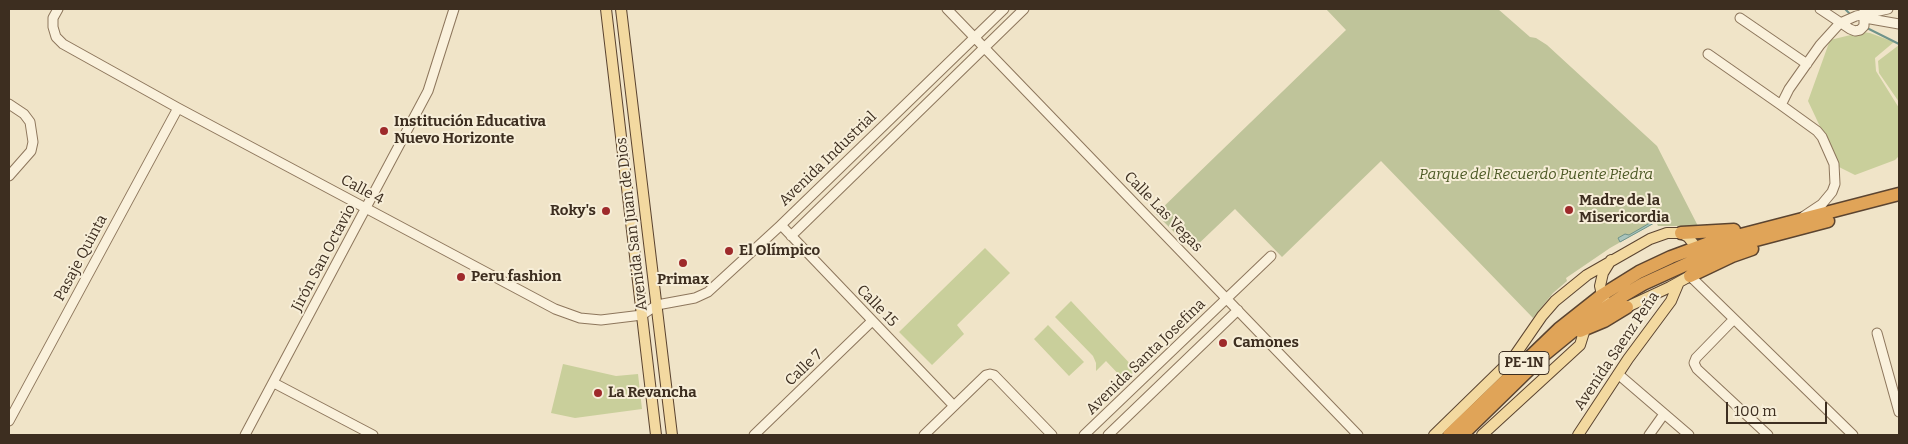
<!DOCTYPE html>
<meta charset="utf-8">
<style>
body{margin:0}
#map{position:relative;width:1908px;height:444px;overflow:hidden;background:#f0e4c8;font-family:Bitter,serif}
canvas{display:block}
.frame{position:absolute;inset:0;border:10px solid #3d2e20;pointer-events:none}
.scale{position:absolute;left:1726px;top:402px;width:101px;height:22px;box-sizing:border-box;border:2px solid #3d2e20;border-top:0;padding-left:6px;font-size:15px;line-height:18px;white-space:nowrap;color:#3d2e20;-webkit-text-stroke:4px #f7eed8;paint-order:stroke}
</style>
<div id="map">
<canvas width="1908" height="444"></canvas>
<div class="frame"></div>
<div class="scale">100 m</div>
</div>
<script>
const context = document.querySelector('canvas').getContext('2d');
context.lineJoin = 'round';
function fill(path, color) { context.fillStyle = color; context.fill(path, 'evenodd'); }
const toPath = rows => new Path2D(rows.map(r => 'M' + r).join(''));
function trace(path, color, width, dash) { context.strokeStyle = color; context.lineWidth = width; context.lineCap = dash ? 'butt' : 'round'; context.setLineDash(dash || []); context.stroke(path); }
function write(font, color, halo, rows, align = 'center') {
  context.font = font + ' Bitter,serif'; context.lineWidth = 4; context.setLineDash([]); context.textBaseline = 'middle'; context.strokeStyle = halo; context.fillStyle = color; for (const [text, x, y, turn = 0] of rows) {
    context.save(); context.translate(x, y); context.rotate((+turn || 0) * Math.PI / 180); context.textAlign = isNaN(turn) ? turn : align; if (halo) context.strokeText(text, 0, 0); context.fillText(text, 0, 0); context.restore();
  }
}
fill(toPath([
 [1863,32,1870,33,1894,42,1875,58,1876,71,1899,108,1899,156,1895,160,1855,175,1839,167,1808,101,1830,40],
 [1899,45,1899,102,1879,73,1878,61],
 [985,248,1010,273,957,325,964,334,932,365,899,332],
 [1071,301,1136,370,1125,381,1106,361,1096,371,1096,363,1093,356,1055,317],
 [1048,325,1084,362,1069,376,1034,339],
 [563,364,616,376,638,374,642,409,575,418,551,413]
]), '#c9cf9b');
fill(toPath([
 [1326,9,1498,9,1530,37,1536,38,1547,45,1657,146,1698,226,1658,226,1656,222,1610,248,1566,278,1567,281,1553,293,1533,318,1381,161,1282,257,1235,209,1192,250,1156,214,1346,30]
]), '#bfc49a');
const water = toPath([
 [1655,220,1656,222,1620,242,1618,238,1625,234,1629,235,1655,220]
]);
fill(water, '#a9c4bc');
trace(water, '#6f938a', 1);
trace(toPath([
 [1845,9,1850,14],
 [1867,28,1899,44]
]), '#6f938a', 2);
const minor = toPath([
 [58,9,53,18,53,27,56,37,63,44,178,108,555,309,580,318,601,320,642,315,657,305,695,298,708,292,781,225,1004,9],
 [947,9,1358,435],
 [1820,9,1850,29,1855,31,1860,30,1864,26,1864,9],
 [1740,18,1807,64],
 [1865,18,1899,24],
 [1708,54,1781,105,1817,131,1822,137,1834,164,1835,184,1832,192,1822,204,1804,216],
 [9,104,24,114,30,122,33,142,31,151,9,176],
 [1781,105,1789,89,1820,45,1840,23,1856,16,1888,9],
 [781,225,954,406],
 [791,236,1024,9],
 [1690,276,1853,435],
 [1734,319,1696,358,1694,363,1697,369,1768,435],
 [1877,333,1899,412],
 [1618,374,1689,435],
 [274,383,373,435],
 [9,421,178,108],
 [245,435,428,91,454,9],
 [754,435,872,321],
 [924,435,986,375,990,374,994,375,1052,435],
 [1084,435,1271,256],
 [1108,435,1238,310],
 [1649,435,1664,414]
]);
const major = toPath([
 [606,9,656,435],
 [621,9,672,435],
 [1605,300,1602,295,1600,286,1603,273,1611,260],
 [1619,308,1627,307,1670,287,1690,276,1694,270],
 [1434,435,1513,358,1542,316,1555,301,1587,275,1650,239,1667,233,1681,233,1688,237,1696,247,1698,253],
 [1482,435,1580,345,1585,329],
 [1578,435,1628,359,1671,301,1679,282]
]);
const highway = toPath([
 [1681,233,1734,230],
 [1690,276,1732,256,1752,249],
 [1580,331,1604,321,1627,307],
 [1449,435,1559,329,1602,295,1639,272,1671,257,1706,244,1899,194],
 [1462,435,1545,354,1584,322,1626,294,1643,284,1709,254,1733,246,1828,221]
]);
trace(minor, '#8d765c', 11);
trace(major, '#5b4430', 12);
trace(highway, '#5b4430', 15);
trace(minor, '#faf1dc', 9);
trace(major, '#f3d9a0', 10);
trace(highway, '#e0a458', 12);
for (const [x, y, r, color] of [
 [384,131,5,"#9e2a2b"],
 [1569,210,5,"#9e2a2b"],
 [606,211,5,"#9e2a2b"],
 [729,251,5,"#9e2a2b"],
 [683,263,5,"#9e2a2b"],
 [461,277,5,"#9e2a2b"],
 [1223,343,5,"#9e2a2b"],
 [598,393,5,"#9e2a2b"]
]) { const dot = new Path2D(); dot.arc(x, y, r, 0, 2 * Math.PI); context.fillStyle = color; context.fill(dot); trace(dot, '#f7eed8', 2); }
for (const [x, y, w] of [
 [1524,363,50]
]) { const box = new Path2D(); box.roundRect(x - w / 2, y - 11.5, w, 23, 4); context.fillStyle = '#f7eed8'; context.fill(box); trace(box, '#3d2e20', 1); }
write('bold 14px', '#3d2e20', null, [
 ["PE-1N",1524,363]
]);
write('bold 15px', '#3d2e20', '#f7eed8', [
 ["Institución Educativa",394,122],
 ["Nuevo Horizonte",394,139],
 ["Madre de la",1579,201],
 ["Misericordia",1579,218],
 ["Roky's",596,211,"right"],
 ["El Olímpico",739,251],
 ["Peru fashion",471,277],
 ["Primax",683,280,"center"],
 ["Camones",1233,343],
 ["La Revancha",608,393]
], 'left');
write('15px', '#3d2e20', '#f7eed8', [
 ["Avenida Industrial",828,159,-44],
 ["Calle 4",362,190,28],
 ["Calle Las Vegas",1163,212,46],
 ["Avenida San Juan de Dios",632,224,-97],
 ["Pasaje Quinta",81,258,-62],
 ["Jirón San Octavio",324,258,-62],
 ["Calle 15",877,306,46],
 ["Avenida Saenz Peña",1617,351,-56],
 ["Avenida Santa Josefina",1146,357,-44],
 ["Calle 7",804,368,-44]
]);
write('italic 15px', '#4d5a26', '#f7eed8', [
 ["Parque del Recuerdo Puente Piedra",1536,175]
]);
</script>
